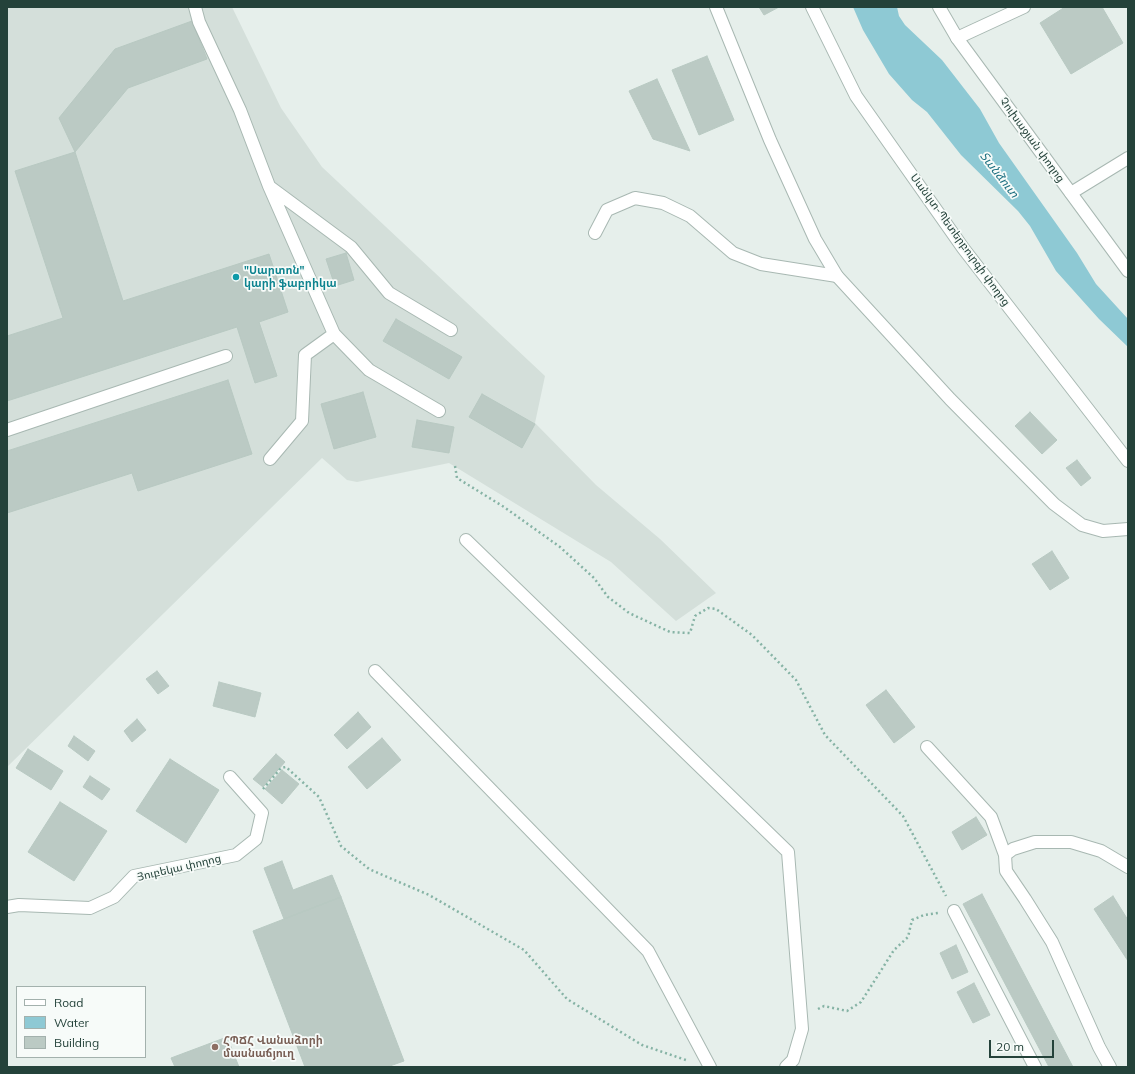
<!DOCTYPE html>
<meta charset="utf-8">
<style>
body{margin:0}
#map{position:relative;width:1135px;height:1074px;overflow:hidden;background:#e6efeb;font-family:Mulish,sans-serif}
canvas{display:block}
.frame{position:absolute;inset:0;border:8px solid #24423a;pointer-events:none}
.legend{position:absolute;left:16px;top:986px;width:130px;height:72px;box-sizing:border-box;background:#f7fbf9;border:1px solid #a3b1ad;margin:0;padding:5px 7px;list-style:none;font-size:12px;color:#24423a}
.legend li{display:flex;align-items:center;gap:8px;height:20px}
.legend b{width:20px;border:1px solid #a3b1ad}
.scale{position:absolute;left:989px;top:1040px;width:65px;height:18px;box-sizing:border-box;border:2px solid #24423a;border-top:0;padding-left:5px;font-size:12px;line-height:14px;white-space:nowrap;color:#24423a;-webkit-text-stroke:3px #f7fbf9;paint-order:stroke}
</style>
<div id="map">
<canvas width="1135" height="1074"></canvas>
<div class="frame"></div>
<ul class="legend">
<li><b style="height:5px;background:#fff"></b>Road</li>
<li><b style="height:11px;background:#8ec9d4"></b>Water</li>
<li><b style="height:11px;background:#bbcac4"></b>Building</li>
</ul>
<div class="scale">20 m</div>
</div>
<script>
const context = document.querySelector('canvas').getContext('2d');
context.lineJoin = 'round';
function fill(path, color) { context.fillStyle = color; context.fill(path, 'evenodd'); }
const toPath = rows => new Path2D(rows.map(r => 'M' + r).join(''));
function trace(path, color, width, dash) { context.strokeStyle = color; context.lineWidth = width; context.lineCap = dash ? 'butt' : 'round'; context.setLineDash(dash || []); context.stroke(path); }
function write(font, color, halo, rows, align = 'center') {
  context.font = font + ' Mulish,"Noto Sans Armenian",sans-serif'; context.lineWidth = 3.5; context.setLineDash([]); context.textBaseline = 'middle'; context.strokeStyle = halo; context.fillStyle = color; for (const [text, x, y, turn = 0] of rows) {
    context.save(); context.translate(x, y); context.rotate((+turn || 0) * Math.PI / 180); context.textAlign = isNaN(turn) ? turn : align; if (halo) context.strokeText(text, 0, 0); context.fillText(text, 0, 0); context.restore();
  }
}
fill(toPath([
 [7,7,232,7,281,108,322,167,545,376,535,423,596,485,660,539,716,593,676,621,611,562,449,463,357,482,347,480,322,458,7,767]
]), '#d4dfda');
fill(toPath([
 [853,7,897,7,899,16,905,25,942,60,980,109,999,143,1077,253,1096,284,1128,319,1128,347,1099,319,1056,271,1030,226,1018,211,961,155,927,112,912,100,889,74,863,30]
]), '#8ec9d4');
const building = toPath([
 [759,7,779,7,764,15,759,7],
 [1065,7,1102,7,1123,43,1071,74,1040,23,1065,7],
 [192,21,207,59,128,88,75,152,59,118,115,49,192,21],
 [707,56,734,120,699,135,672,70,707,56],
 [657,79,690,151,653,139,629,91,657,79],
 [75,152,123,301,269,254,288,312,259,322,277,376,255,383,237,327,7,401,7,336,63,318,15,171,75,152],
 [346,253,354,280,335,286,326,259,346,253],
 [396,319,462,357,449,379,383,341,396,319],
 [228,380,252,454,138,491,132,473,7,513,7,451,228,380],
 [363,392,376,437,334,449,321,404,363,392],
 [482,394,535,424,522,448,469,417,482,394],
 [1030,412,1057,440,1042,454,1015,426,1030,412],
 [417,420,454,427,449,453,412,447,417,420],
 [1077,460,1091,478,1081,486,1066,468,1077,460],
 [1052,551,1069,578,1050,590,1032,564,1052,551],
 [157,671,169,686,158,694,146,679,157,671],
 [219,682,261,693,255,717,213,706,219,682],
 [886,690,915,727,894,743,866,705,886,690],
 [358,712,371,727,347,749,334,735,358,712],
 [137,719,146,730,132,742,124,731,137,719],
 [74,736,95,751,88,761,68,746,74,736],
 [382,738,401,760,367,789,348,767,382,738],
 [28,749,63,771,51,790,16,768,28,749],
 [276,754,285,762,263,787,253,779,276,754],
 [170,759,219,790,186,843,136,811,170,759],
 [282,770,299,784,282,804,265,789,282,770],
 [90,776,110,789,102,800,83,787,90,776],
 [60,802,107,831,74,881,28,852,60,802],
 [976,817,987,835,962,850,952,832,976,817],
 [282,861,293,890,332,875,341,897,284,919,264,868,282,861],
 [982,894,1073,1067,1049,1067,963,904,982,894],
 [1113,896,1128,920,1128,961,1094,909,1113,896],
 [341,897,404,1061,387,1067,305,1067,253,931,341,897],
 [956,945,968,972,952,979,940,953,956,945],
 [974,983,990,1015,973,1023,957,992,974,983],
 [227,1037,239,1067,175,1067,171,1058,227,1037]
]);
fill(building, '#bbcac4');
trace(building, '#b8c9c2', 1);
const lane = toPath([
 [195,7,199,22,240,110,269,186,334,334,369,370,439,411],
 [957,38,1024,7],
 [270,187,351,247,389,293,451,330],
 [1071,193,1128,158],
 [595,233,607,210,635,198,663,203,690,216,733,253,761,264,837,276],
 [7,430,226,356],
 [270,459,302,421,305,355,334,334],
 [466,540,788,852,802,1029,793,1060,786,1067],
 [375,671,648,951,710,1067],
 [927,747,991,817,1005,855],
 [954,911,1035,1067],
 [1110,1067,1099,1047,1052,942,1025,899,1006,871,1005,855,1013,849,1035,842,1071,842,1101,851,1128,867]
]);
const street = toPath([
 [716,7,770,140,815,239,837,276,950,399,1054,504,1082,525,1103,531,1128,529],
 [812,7,856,96,963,248,1128,461],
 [939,7,957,38,1128,271],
 [7,907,19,905,90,908,114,897,134,876,236,855,256,839,262,813,230,777]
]);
trace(lane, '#a8b8b2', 14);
trace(street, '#a8b8b2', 14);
trace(toPath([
 [455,466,457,478,504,507,560,547,594,578,608,597,629,613,670,632,690,633,695,616,708,608,716,609,752,635,796,680,825,735,903,816,946,896],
 [263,789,281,768,286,767,319,797,341,846,369,869,429,895,524,950,567,999,642,1045,686,1060],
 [818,1009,824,1006,847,1011,861,1002,894,950,908,937,912,920,924,915,938,913]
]), '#86b3a5', 2.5, [2, 3]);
trace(lane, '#fff', 12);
trace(street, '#fff', 12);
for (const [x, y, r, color] of [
 [236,277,4,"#0f9aa8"],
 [215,1047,4,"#8d6e63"]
]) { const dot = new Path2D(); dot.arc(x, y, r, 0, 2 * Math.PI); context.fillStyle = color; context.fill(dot); trace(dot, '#f7fbf9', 1.5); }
write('11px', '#24423a', '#f7fbf9', [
 ["Չուխաջյան փողոց",1032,140,54],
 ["Սանկտ-Պետերբուրգի փողոց",960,240,54],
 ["Յուբեկա փողոց",179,868,-13]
]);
write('bold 11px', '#0d838f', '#f7fbf9', [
 ["\"Սարտոն\"",244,271],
 ["կարի ֆաբրիկա",244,284]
], 'left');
write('bold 11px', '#785e54', '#f7fbf9', [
 ["ՀՊՃՀ Վանաձորի",223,1041],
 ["մասնաճյուղ",223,1054]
], 'left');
write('italic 12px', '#1c6f80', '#f7fbf9', [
 ["Տանձուտ",999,175,52]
]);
</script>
